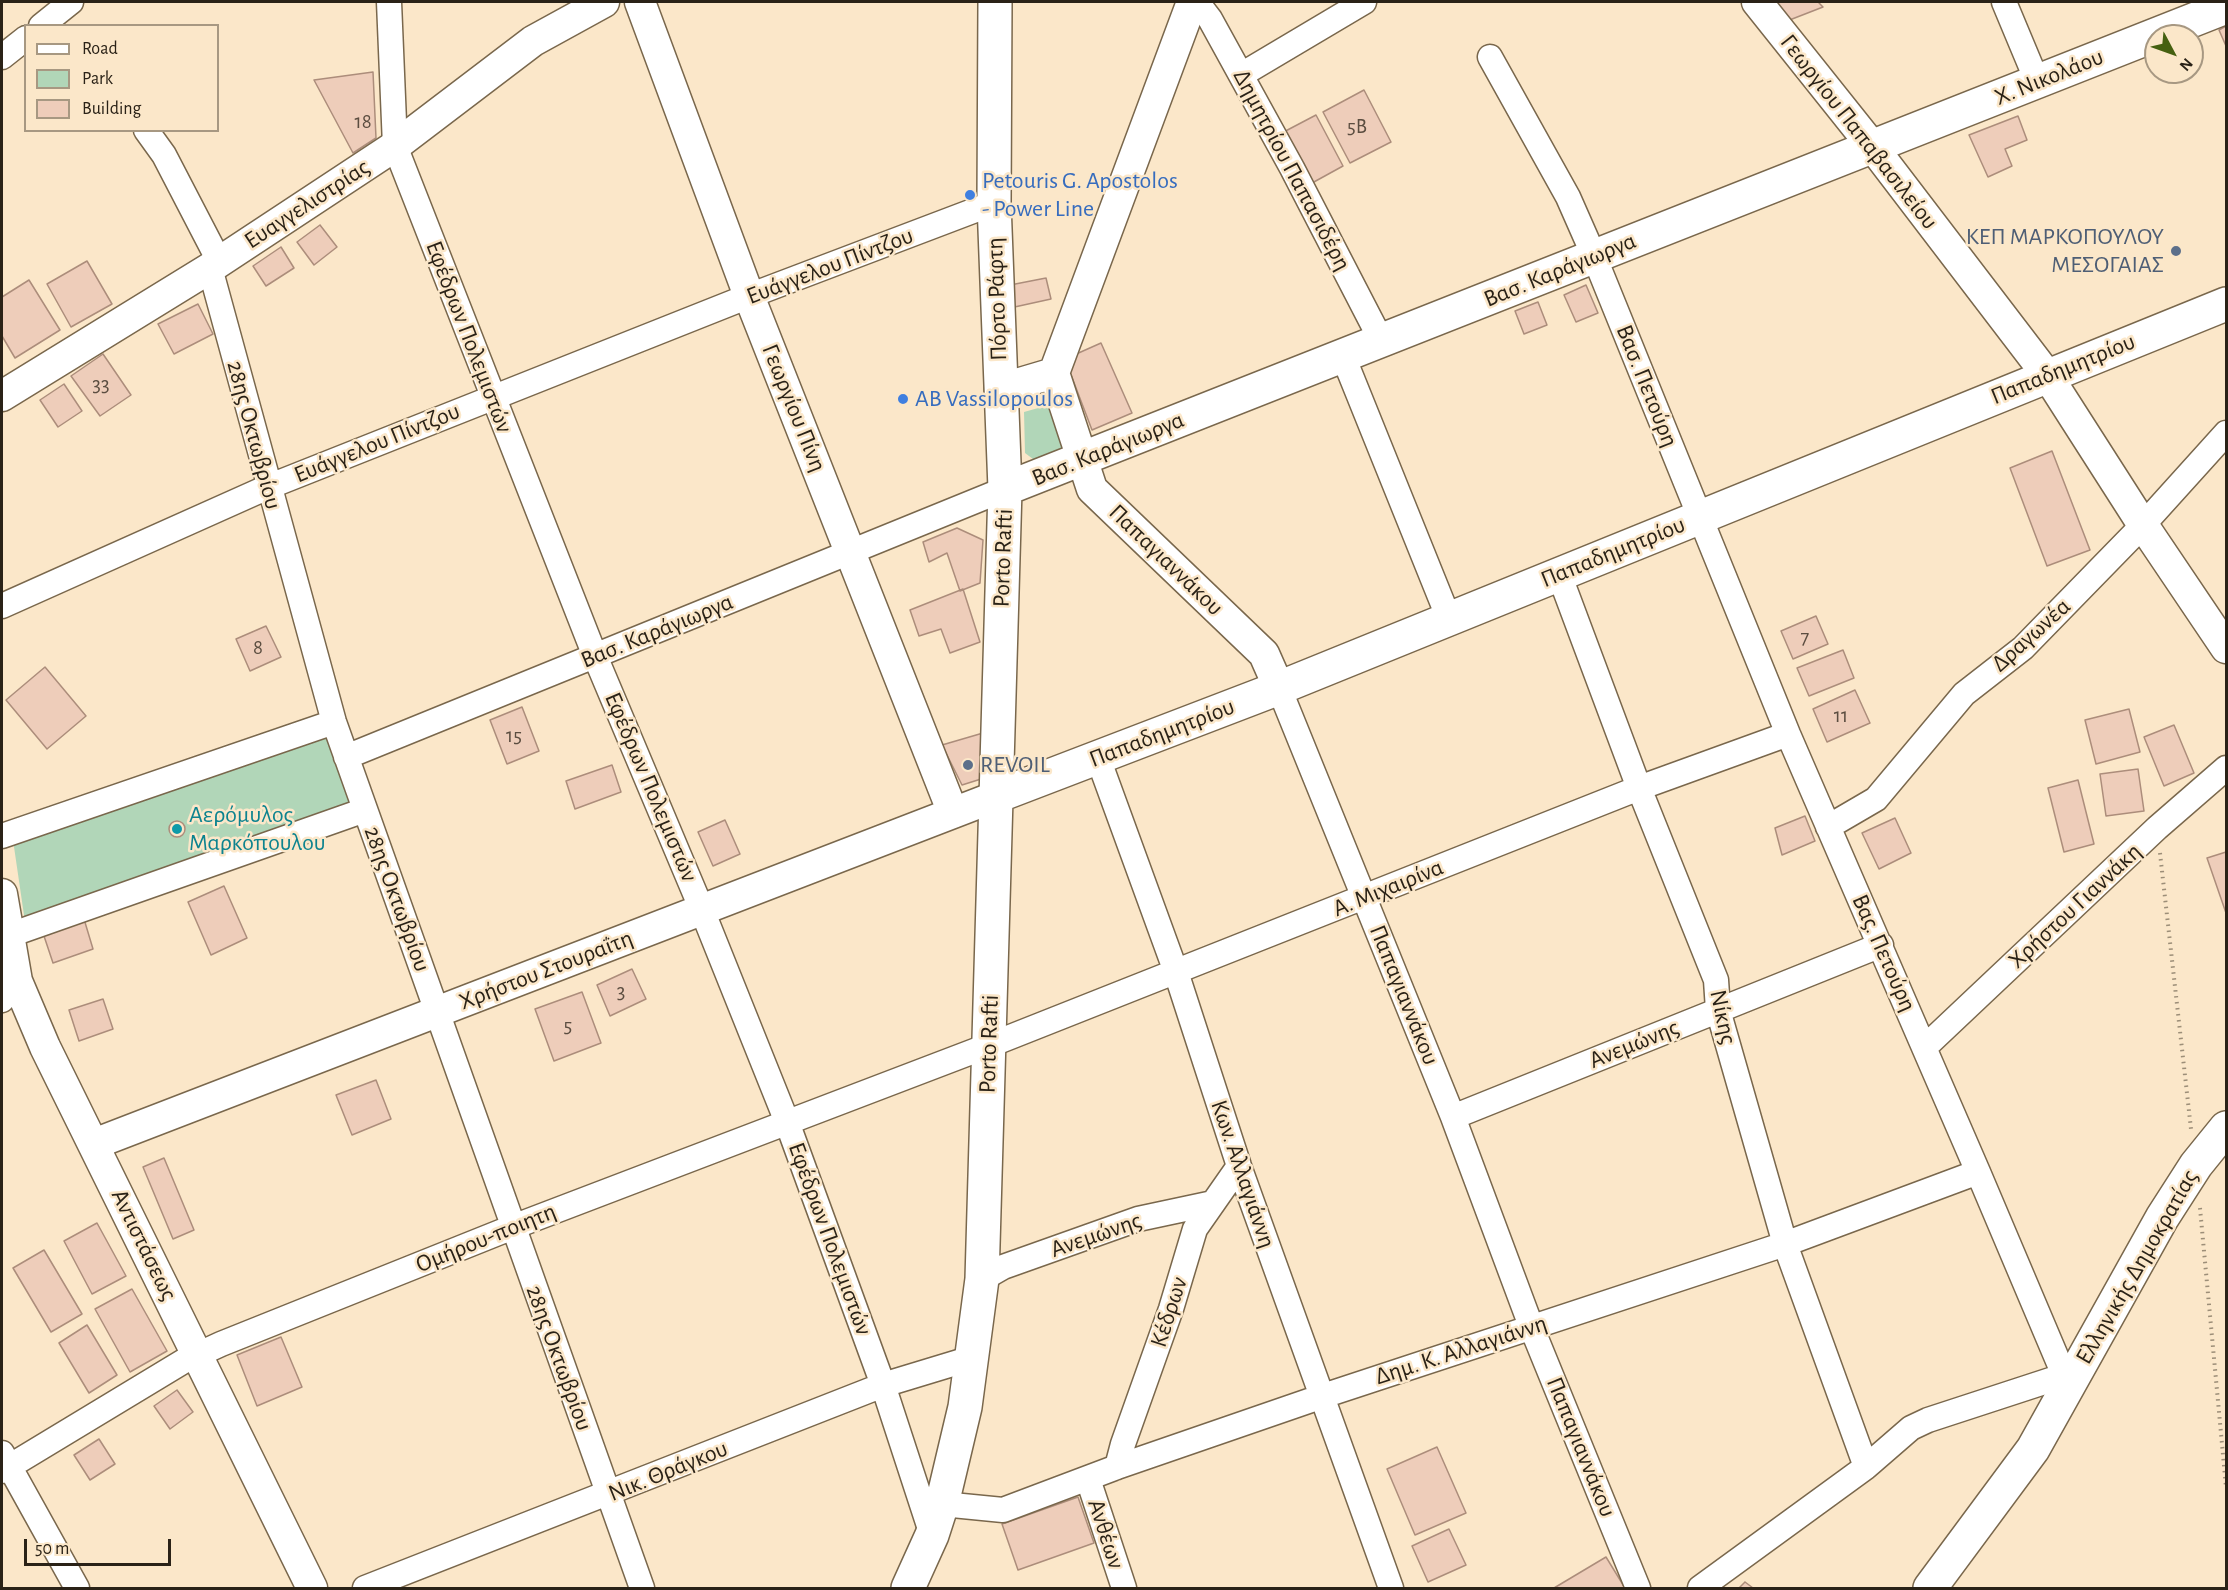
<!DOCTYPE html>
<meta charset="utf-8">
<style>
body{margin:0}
#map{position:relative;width:2228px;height:1590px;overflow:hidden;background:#fbe7c9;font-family:"Alegreya Sans",sans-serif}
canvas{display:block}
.frame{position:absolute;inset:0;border:3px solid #2a2217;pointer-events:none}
.legend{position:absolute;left:24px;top:24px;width:195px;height:108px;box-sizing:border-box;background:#fbe7c9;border:2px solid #a79882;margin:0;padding:8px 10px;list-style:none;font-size:18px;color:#2a2217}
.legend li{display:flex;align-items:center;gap:12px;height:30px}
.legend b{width:30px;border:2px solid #a79882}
.north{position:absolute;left:2144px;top:24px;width:60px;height:60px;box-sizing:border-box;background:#fbe7c9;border:2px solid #a79882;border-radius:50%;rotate:131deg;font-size:16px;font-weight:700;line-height:24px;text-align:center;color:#2a2217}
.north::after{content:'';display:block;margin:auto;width:21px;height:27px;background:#456010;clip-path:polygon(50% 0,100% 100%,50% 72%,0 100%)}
.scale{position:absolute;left:24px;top:1539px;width:147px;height:27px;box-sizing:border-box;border:3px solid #2a2217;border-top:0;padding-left:8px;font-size:18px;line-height:21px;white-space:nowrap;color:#2a2217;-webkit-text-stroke:4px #fbe7c9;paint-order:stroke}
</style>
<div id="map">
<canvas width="2228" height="1590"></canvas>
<div class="frame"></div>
<ul class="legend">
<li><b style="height:8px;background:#fff"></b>Road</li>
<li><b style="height:16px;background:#b1d6b8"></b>Park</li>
<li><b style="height:16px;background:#eecdba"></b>Building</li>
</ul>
<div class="north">N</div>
<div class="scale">50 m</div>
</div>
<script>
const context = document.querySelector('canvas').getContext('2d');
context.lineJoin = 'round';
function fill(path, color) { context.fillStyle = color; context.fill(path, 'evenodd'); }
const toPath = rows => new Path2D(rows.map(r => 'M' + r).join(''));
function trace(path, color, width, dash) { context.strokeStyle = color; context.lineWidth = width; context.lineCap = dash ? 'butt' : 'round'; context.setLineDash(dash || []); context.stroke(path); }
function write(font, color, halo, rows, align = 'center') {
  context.font = font + ' "Alegreya Sans",sans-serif'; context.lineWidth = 5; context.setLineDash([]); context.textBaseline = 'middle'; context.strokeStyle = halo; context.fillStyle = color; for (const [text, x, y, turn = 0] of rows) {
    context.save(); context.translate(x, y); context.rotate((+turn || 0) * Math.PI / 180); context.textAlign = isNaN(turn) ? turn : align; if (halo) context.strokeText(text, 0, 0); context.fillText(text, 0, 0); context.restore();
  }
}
fill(toPath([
 [1049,405,1065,455,1041,465,1025,453,1024,412],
 [324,732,352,808,25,922,13,840]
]), '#b1d6b8');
const building = toPath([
 [1772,2,1821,2,1819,3,1823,7,1787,21,1772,2],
 [2226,26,2226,46,2219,30,2226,26],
 [373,72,376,138,353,153,314,80,373,72],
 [1364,90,1391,142,1350,163,1323,112,1364,90],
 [1316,115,1343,166,1303,188,1276,136,1316,115],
 [2018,116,2027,140,2005,149,2012,166,1988,177,1969,135,2018,116],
 [320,225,337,247,314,265,297,242,320,225],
 [281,247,294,268,266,286,253,266,281,247],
 [87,261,112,304,71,327,47,284,87,261],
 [1046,278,1051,299,1010,308,1005,286,1046,278],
 [29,280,60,330,15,358,2,336,2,297,29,280],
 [1586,285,1598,313,1576,322,1564,295,1586,285],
 [1538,302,1547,325,1524,334,1515,311,1538,302],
 [198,304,213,334,174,354,158,324,198,304],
 [1101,343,1132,413,1092,430,1065,359,1101,343],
 [103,354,131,395,100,416,71,376,103,354],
 [64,384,82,411,58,427,40,400,64,384],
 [2052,451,2090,550,2047,566,2010,468,2052,451],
 [957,528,983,540,980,583,960,591,947,553,929,562,923,542,957,528],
 [963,589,980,642,950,653,941,629,919,636,910,610,963,589],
 [1816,616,1828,644,1793,659,1781,631,1816,616],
 [266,626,281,657,250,671,236,639,266,626],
 [1843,650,1854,678,1809,696,1797,668,1843,650],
 [45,667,86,716,47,749,6,700,45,667],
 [1855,690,1870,723,1827,742,1813,709,1855,690],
 [522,707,539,751,507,764,490,720,522,707],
 [2129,709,2140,752,2096,764,2085,720,2129,709],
 [2174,725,2194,773,2164,786,2144,737,2174,725],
 [983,733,981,779,962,785,942,745,983,733],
 [612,765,621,792,575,809,566,781,612,765],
 [2138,769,2144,811,2106,816,2100,774,2138,769],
 [2078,780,2094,844,2064,852,2048,788,2078,780],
 [1805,816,1815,841,1782,855,1775,828,1805,816],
 [1895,818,1911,853,1879,869,1862,833,1895,818],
 [725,820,740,854,713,866,698,832,725,820],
 '169 829a8 8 0 1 1 16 0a8 8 0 1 1-16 0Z',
 [2226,852,2226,913,2207,858,2226,852],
 [224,886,247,938,211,955,188,902,224,886],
 [84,919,93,949,53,963,43,933,84,919],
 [632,969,646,999,610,1016,597,985,632,969],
 [582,992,601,1043,554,1061,535,1009,582,992],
 [103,999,113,1029,79,1041,69,1010,103,999],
 [376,1080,391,1119,352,1135,336,1095,376,1080],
 [164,1158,194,1230,173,1239,143,1167,164,1158],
 [97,1223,126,1276,92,1294,64,1241,97,1223],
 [44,1250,82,1314,51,1332,13,1268,44,1250],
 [132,1289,167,1351,130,1372,95,1309,132,1289],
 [87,1325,117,1375,89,1393,59,1343,87,1325],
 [281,1337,302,1387,257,1406,237,1355,281,1337],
 [177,1390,193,1412,170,1429,154,1406,177,1390],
 [99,1439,115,1464,90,1480,74,1455,99,1439],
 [1437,1447,1466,1513,1415,1535,1387,1469,1437,1447],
 [1078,1497,1094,1543,1018,1570,1002,1524,1078,1497],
 [1449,1529,1466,1565,1428,1582,1412,1546,1449,1529],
 [1606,1557,1625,1588,1554,1588,1606,1557],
 [1745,1582,1753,1588,1739,1588,1745,1582]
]);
fill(building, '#eecdba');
trace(building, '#ac8d7b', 1.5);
const minor = toPath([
 [389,2,395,146,595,656,702,910,787,1122,883,1385,932,1535],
 [1197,2,1210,19,1292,168,1382,342],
 [2004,2,2037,81],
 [41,26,71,2],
 [2,57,26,38],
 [1490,57,1568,197,1594,256,1788,734,1978,1172,2064,1375,2067,1391],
 [1241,75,1364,2],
 [146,130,164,155,219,261],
 [210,268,334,722,642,1588],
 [1343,356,1449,619],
 [1559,574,1639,788,1716,980,1718,1010,1785,1244,1866,1467],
 [2,606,268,487,749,296,994,203],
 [1279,688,1453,1117,1531,1326,1638,1588],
 [346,757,1005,489],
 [1098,758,1176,972,1239,1166,1391,1588],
 [1828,827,1876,799,1964,694,2023,648,2143,525,2226,433],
 [2,836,334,722],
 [7,936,365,810],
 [2,1000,17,981],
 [1925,1047,2157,828,2226,768],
 [1453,1117,1881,945],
 [982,1279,1003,1267,1138,1219,1213,1203],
 [2,1453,77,1588],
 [1117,1467,1123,1444,1171,1309,1195,1229,1239,1166],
 [2,1471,184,1361,221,1344,513,1227,990,1045,1639,788,1788,734],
 [1088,1479,1124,1588],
 [942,1504,1003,1510,1117,1467,1323,1396,1785,1244,1978,1172],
 [365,1588,883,1385,972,1358],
 [1700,1588,1866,1467,1911,1428,1928,1420,2078,1371]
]);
const tertiary = toPath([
 [640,2,749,296,953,813],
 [1192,2,1054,373,1092,489,1264,654,1279,688],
 [1757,2,1872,146,2047,375,2143,525,2226,648],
 [1000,389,1054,373],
 [2,396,210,268,395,146,533,41,604,2],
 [2,894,17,981,45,1047,312,1588],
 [94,1144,997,796]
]);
const secondary = toPath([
 [1005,489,2226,7],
 [997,796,1279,688,2226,304],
 [908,1588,932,1535,942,1504,965,1407,982,1279,1005,489,994,203,995,2],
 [1930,1588,2033,1449,2162,1218,2196,1165,2226,1128]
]);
trace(minor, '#79674c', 27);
trace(tertiary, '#79674c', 33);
trace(secondary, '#79674c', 36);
trace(toPath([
 [2160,853,2191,1129],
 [2200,1208,2226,1487]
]), '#9c8e78', 4, [1.5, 4.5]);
trace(minor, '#fff', 24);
trace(tertiary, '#fff', 30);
trace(secondary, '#fff', 33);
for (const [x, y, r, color] of [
 [970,195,6,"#3f7fe0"],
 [2176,251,6,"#5c6f8a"],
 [903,399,6,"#3f7fe0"],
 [968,765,6,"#5c6f8a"],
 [177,829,6,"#0f9aa8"]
]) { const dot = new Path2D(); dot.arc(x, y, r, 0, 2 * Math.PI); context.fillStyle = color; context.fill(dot); trace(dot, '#fbe7c9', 2); }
write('21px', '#5b4d40', null, [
 ["18",363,122],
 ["5B",1357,127],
 ["33",101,385],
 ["7",1805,638],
 ["8",258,648],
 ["11",1841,716],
 ["15",514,736],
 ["3",621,992],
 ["5",568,1026]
]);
write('24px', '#2a2217', '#fbe7c9', [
 ["Χ. Νικολάου",2049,77,-22],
 ["Γεωργίου Παπαβασιλείου",1859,132,52],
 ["Δημητρίου Παπασιδέρη",1292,170,62],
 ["Ευαγγελιστρίας",307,204,-33],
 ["Ευάγγελου Πίντζου",830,266,-21],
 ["Βασ. Καράγιωργα",1560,270,-22],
 ["Πόρτο Ράφτη",997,299,-92],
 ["Εφέδρων Πολεμιστών",469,337,69],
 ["Παπαδημητρίου",2063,369,-22],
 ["Βασ. Πετούρη",1647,386,68],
 ["Γεωργίου Πίνη",794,408,68],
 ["28ης Οκτωβρίου",254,435,75],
 ["Ευάγγελου Πίντζου",377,443,-22],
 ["Βασ. Καράγιωργα",1108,449,-22],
 ["Παπαδημητρίου",1613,552,-22],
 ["Porto Rafti",1003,558,-88],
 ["Παπαγιαννάκου",1166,560,44],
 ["Βασ. Καράγιωργα",657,631,-22],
 ["Δραγωνέα",2031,635,-42],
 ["Παπαδημητρίου",1162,733,-21],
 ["Εφέδρων Πολεμιστών",651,787,67],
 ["Α. Μιχαιρίνα",1388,888,-22],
 ["28ης Οκτωβρίου",397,899,70],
 ["Χρήστου Γιαννάκη",2075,906,-43],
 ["Βας. Πετούρη",1884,953,66],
 ["Χρήστου Στουραΐτη",546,970,-21],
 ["Παπαγιαννάκου",1404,995,68],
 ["Νίκης",1723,1017,78],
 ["Porto Rafti",989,1044,-88],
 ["Ανεμώνης",1634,1044,-22],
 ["Κων. Αλλαγιάννη",1243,1174,71],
 ["Ανεμώνης",1096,1235,-19],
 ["Ομήρου-ποιητη",486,1238,-22],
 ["Εφέδρων Πολεμιστών",830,1239,70],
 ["Αντιστάσεως",144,1245,64],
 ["Ελληνικής Δημοκρατίας",2137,1267,-60],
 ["Κέδρων",1169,1312,-72],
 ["Δημ. Κ. Αλλαγιάννη",1461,1350,-18],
 ["28ης Οκτωβρίου",559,1358,70],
 ["Παπαγιαννάκου",1581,1447,68],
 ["Νικ. Θράγκου",668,1471,-22],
 ["Ανθέων",1106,1534,72]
]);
write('24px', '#366cbe', '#fbe7c9', [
 ["Petouris G. Apostolos",982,181],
 ["- Power Line",982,209],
 ["AB Vassilopoulos",915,399]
], 'left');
write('24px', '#4e5e75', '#fbe7c9', [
 ["ΚΕΠ ΜΑΡΚΟΠΟΥΛΟΥ",2164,237],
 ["ΜΕΣΟΓΑΙΑΣ",2164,265],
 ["REVOIL",980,765,"left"]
], 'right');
write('24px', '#0d838f', '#fbe7c9', [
 ["Αερόμυλος",189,815],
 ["Μαρκόπουλου",189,843]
], 'left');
</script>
